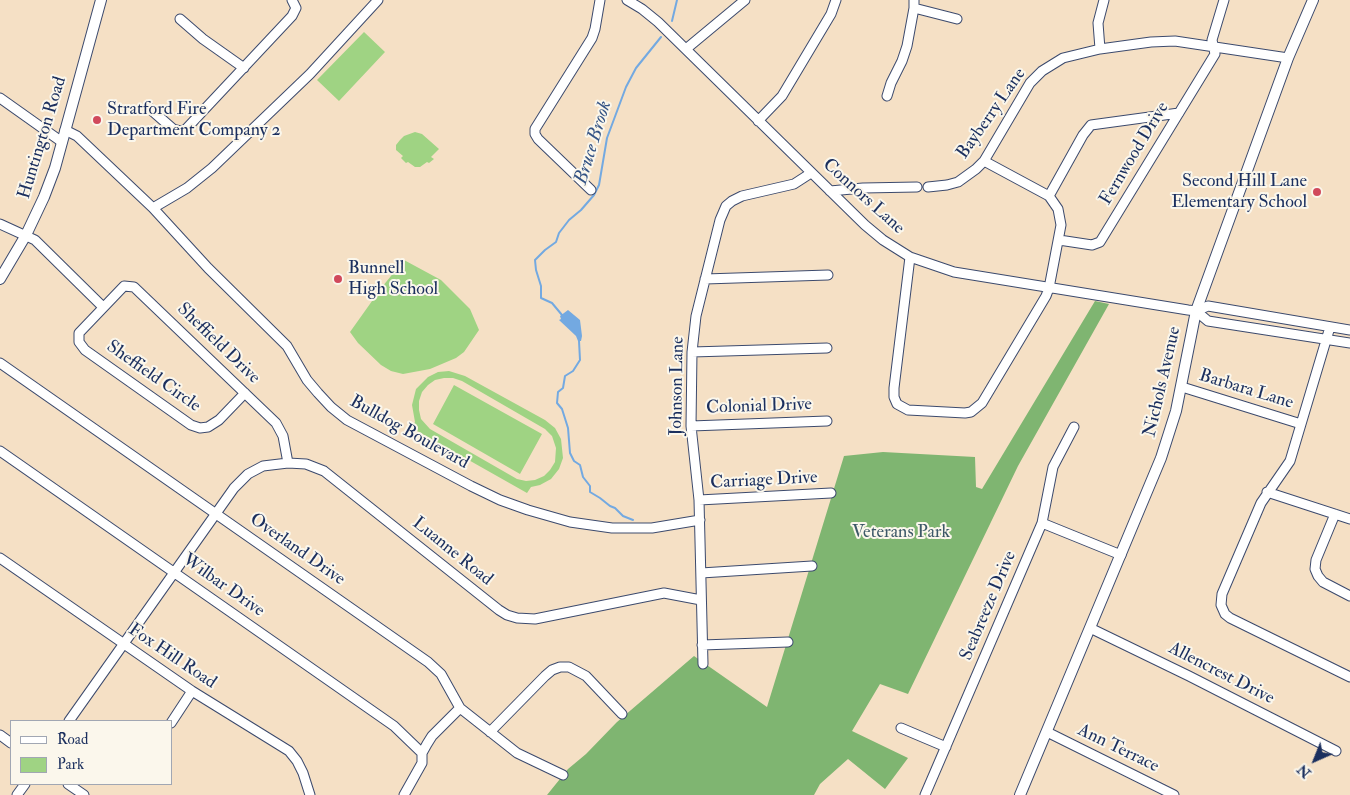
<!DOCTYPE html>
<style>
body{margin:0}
#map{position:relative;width:1350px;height:795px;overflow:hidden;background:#f5e0c5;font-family:"IM FELL Double Pica",serif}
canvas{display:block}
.legend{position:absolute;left:10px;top:720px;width:162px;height:65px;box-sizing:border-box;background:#fbf7ec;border:1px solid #a1a7b3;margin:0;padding:6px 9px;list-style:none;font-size:15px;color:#1b2f5e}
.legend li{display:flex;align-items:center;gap:10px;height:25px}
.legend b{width:25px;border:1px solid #a1a7b3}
.north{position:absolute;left:1290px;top:735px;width:50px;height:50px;-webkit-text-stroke:4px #fbf7ec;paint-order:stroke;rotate:224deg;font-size:14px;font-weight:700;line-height:20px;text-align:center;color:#1b2f5e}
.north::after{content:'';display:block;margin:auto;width:18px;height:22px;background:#1b2f5e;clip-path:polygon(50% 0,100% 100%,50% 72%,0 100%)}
</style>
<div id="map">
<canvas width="1350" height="795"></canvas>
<ul class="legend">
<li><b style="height:6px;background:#fff"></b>Road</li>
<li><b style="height:14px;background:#9fd383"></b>Park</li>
</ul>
<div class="north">N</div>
</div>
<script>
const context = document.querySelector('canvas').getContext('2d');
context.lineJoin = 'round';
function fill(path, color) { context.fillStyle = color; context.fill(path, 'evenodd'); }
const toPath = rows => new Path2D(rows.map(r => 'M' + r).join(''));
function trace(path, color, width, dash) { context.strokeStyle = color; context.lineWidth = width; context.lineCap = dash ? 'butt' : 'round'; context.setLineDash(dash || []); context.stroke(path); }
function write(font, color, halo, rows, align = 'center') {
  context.font = font + ' "IM FELL Double Pica",serif'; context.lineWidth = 4; context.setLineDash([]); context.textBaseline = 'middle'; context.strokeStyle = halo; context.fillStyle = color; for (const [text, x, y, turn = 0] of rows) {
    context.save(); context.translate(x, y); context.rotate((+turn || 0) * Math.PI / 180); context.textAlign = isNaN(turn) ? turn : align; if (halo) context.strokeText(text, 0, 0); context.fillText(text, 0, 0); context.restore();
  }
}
fill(toPath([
 [364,32,385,52,339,101,317,80],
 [415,132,422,134,439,149,431,157,434,159,429,163,427,162,420,167,415,167,408,162,406,163,401,158,403,156,396,150,396,145,400,140,404,136],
 [404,260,441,280,470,309,479,330,464,352,456,358,430,369,403,374,391,371,381,365,358,343,350,332,382,287],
 [449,371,465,376,545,420,555,428,561,439,563,458,559,469,551,479,540,485,531,487,527,493,412,428,415,422,412,405,416,389,428,377,438,372],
 [444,378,453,378,462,381,545,429,552,436,556,448,555,462,550,470,544,476,535,480,526,481,517,479,430,429,421,419,419,410,419,401,422,392,428,385,435,380],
 [454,385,542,434,520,474,433,424]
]), '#9fd383');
fill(toPath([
 [1095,301,1109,304,1018,466,908,694,880,684,852,731,908,758,885,789,848,759,820,784,814,795,547,795,568,769,586,754,617,722,694,656,767,707,844,456,883,452,975,457,976,487,982,489]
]), '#7fb571');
fill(toPath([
 [568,310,580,320,582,336,581,341,578,341,576,336,559,320,561,319,560,316]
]), '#73a9e1');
trace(toPath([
 [672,21,677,0],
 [562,315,552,303,541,298,541,286,536,270,535,260,545,250,556,242,559,233,569,220,581,210,594,195,599,185,607,138,626,87,636,68,661,37],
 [579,341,580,360,573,371,565,376,563,388,558,392,557,403,562,409,568,428,570,453,574,461,580,465,583,477,590,486,590,492,600,498,610,506,615,508,623,516,633,520]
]), '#73a9e1', 2);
const minor = toPath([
 [627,0,642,9,658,22,865,225,883,240,910,257,954,272,1188,310,1196,311,1208,306,1350,330],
 [914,8,957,19],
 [180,19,203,39,244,68],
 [686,49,745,0],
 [1100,49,1098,23,1104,0],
 [887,96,891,83,902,61,907,46,914,8,914,0],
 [0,98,62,142],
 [149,108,173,129,181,131,186,129,292,16,296,8,292,0],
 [758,121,782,96,831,14,836,0],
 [65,130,77,136,153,208,208,268,287,346,307,380,318,393,331,407,347,420,471,486,500,500,528,510,570,522,612,528,652,528,700,520],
 [928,187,947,185,958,182,976,169,984,161,1030,83,1042,71,1063,58,1100,49,1151,42,1175,41,1288,58],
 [591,190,538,139,535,134,535,129,592,38,595,29,600,0],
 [830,191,863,188,917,187],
 [1049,196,1083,135,1091,125,1179,113],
 [153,208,187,188,212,168,310,74,378,0],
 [0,224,35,240,103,307],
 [1059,240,1092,245,1100,242,1215,54,1212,40,1224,0],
 [910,257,894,388,894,397,897,404,908,410,965,413,971,412,982,403,1046,296,1049,288,1061,225,1058,209,1049,196,984,161],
 [705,279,828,275],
 [1196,311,1208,321,1350,343],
 [1330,327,1290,461,1261,503,1222,594,1221,605,1225,614,1230,618,1350,677],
 [692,352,827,348],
 [0,363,428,662,441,674,460,708,517,753,563,775],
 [1182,387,1301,424],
 [245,393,219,420,208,427,200,428,191,425,85,350,79,342,79,333,124,286,134,287,276,423,283,436,288,463],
 [691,426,827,421],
 [0,451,394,726,422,753],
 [1267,492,1350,519],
 [699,500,831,493],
 [1335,514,1316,560,1315,569,1318,576,1323,582,1350,596],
 [1042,523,1121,555],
 [0,558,192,691,289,751,297,761,303,773,310,795],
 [701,573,812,566],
 [1090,628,1189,676,1336,751],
 [702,645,788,642],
 [703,664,699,500,691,426,692,352,696,316,720,220,726,206,732,201,742,196,794,184,811,173],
 [69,721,234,488,248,474,263,466,288,463,306,464,324,471,499,610,507,615,517,618,535,619,664,593,701,600],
 [171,723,192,691],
 [901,728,946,747],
 [490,732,545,676,552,670,560,667,569,667,586,676,622,714],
 [1047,732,1174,795],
 [0,735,11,743],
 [68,784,84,795],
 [17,795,25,784],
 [404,795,422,763,422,753,427,744,432,736,460,708],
 [925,795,1042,523,1053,467,1074,427]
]);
const major = toPath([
 [0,279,26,235,44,197,55,168,101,0],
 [1020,795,1161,458,1176,411,1196,311,1288,58,1313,0]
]);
trace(minor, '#3c4a6d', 11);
trace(major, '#3c4a6d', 12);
trace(minor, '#fff', 9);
trace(major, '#fff', 10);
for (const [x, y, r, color] of [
 [97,120,5,"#d1495b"],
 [1317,192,5,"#d1495b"],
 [338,279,5,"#d1495b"]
]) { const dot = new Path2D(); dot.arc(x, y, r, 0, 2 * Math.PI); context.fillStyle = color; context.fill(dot); trace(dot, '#fbf7ec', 2); }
write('18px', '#1b2f5e', '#fbf7ec', [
 ["Stratford Fire",107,110],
 ["Department Company 2",107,131],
 ["Second Hill Lane",1307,182,"right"],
 ["Elementary School",1307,203,"right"],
 ["Bunnell",348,269],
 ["High School",348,290]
], 'left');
write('18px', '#1b2f5e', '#fbf7ec', [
 ["Bayberry Lane",992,114,-55],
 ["Huntington Road",43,138,-73],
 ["Fernwood Drive",1135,154,-59],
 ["Connors Lane",863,197,42],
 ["Sheffield Drive",218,344,44],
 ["Sheffield Circle",153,377,35],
 ["Nichols Avenue",1163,382,-77],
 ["Johnson Lane",678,386,-89],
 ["Barbara Lane",1246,390,17],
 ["Colonial Drive",759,407,-2],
 ["Bulldog Boulevard",409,433,29],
 ["Carriage Drive",764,481,-3],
 ["Overland Drive",297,550,35],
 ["Luanne Road",452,552,39],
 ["Wilbar Drive",223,586,35],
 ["Seabreeze Drive",989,606,-67],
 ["Fox Hill Road",172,657,34],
 ["Allencrest Drive",1221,674,27],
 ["Ann Terrace",1118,749,26]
]);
write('18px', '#3c5867', '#fbf7ec', [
 ["Veterans Park",901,533]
]);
write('italic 19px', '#355485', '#fbf7ec', [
 ["Bruce Brook",594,143,-73]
]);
</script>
